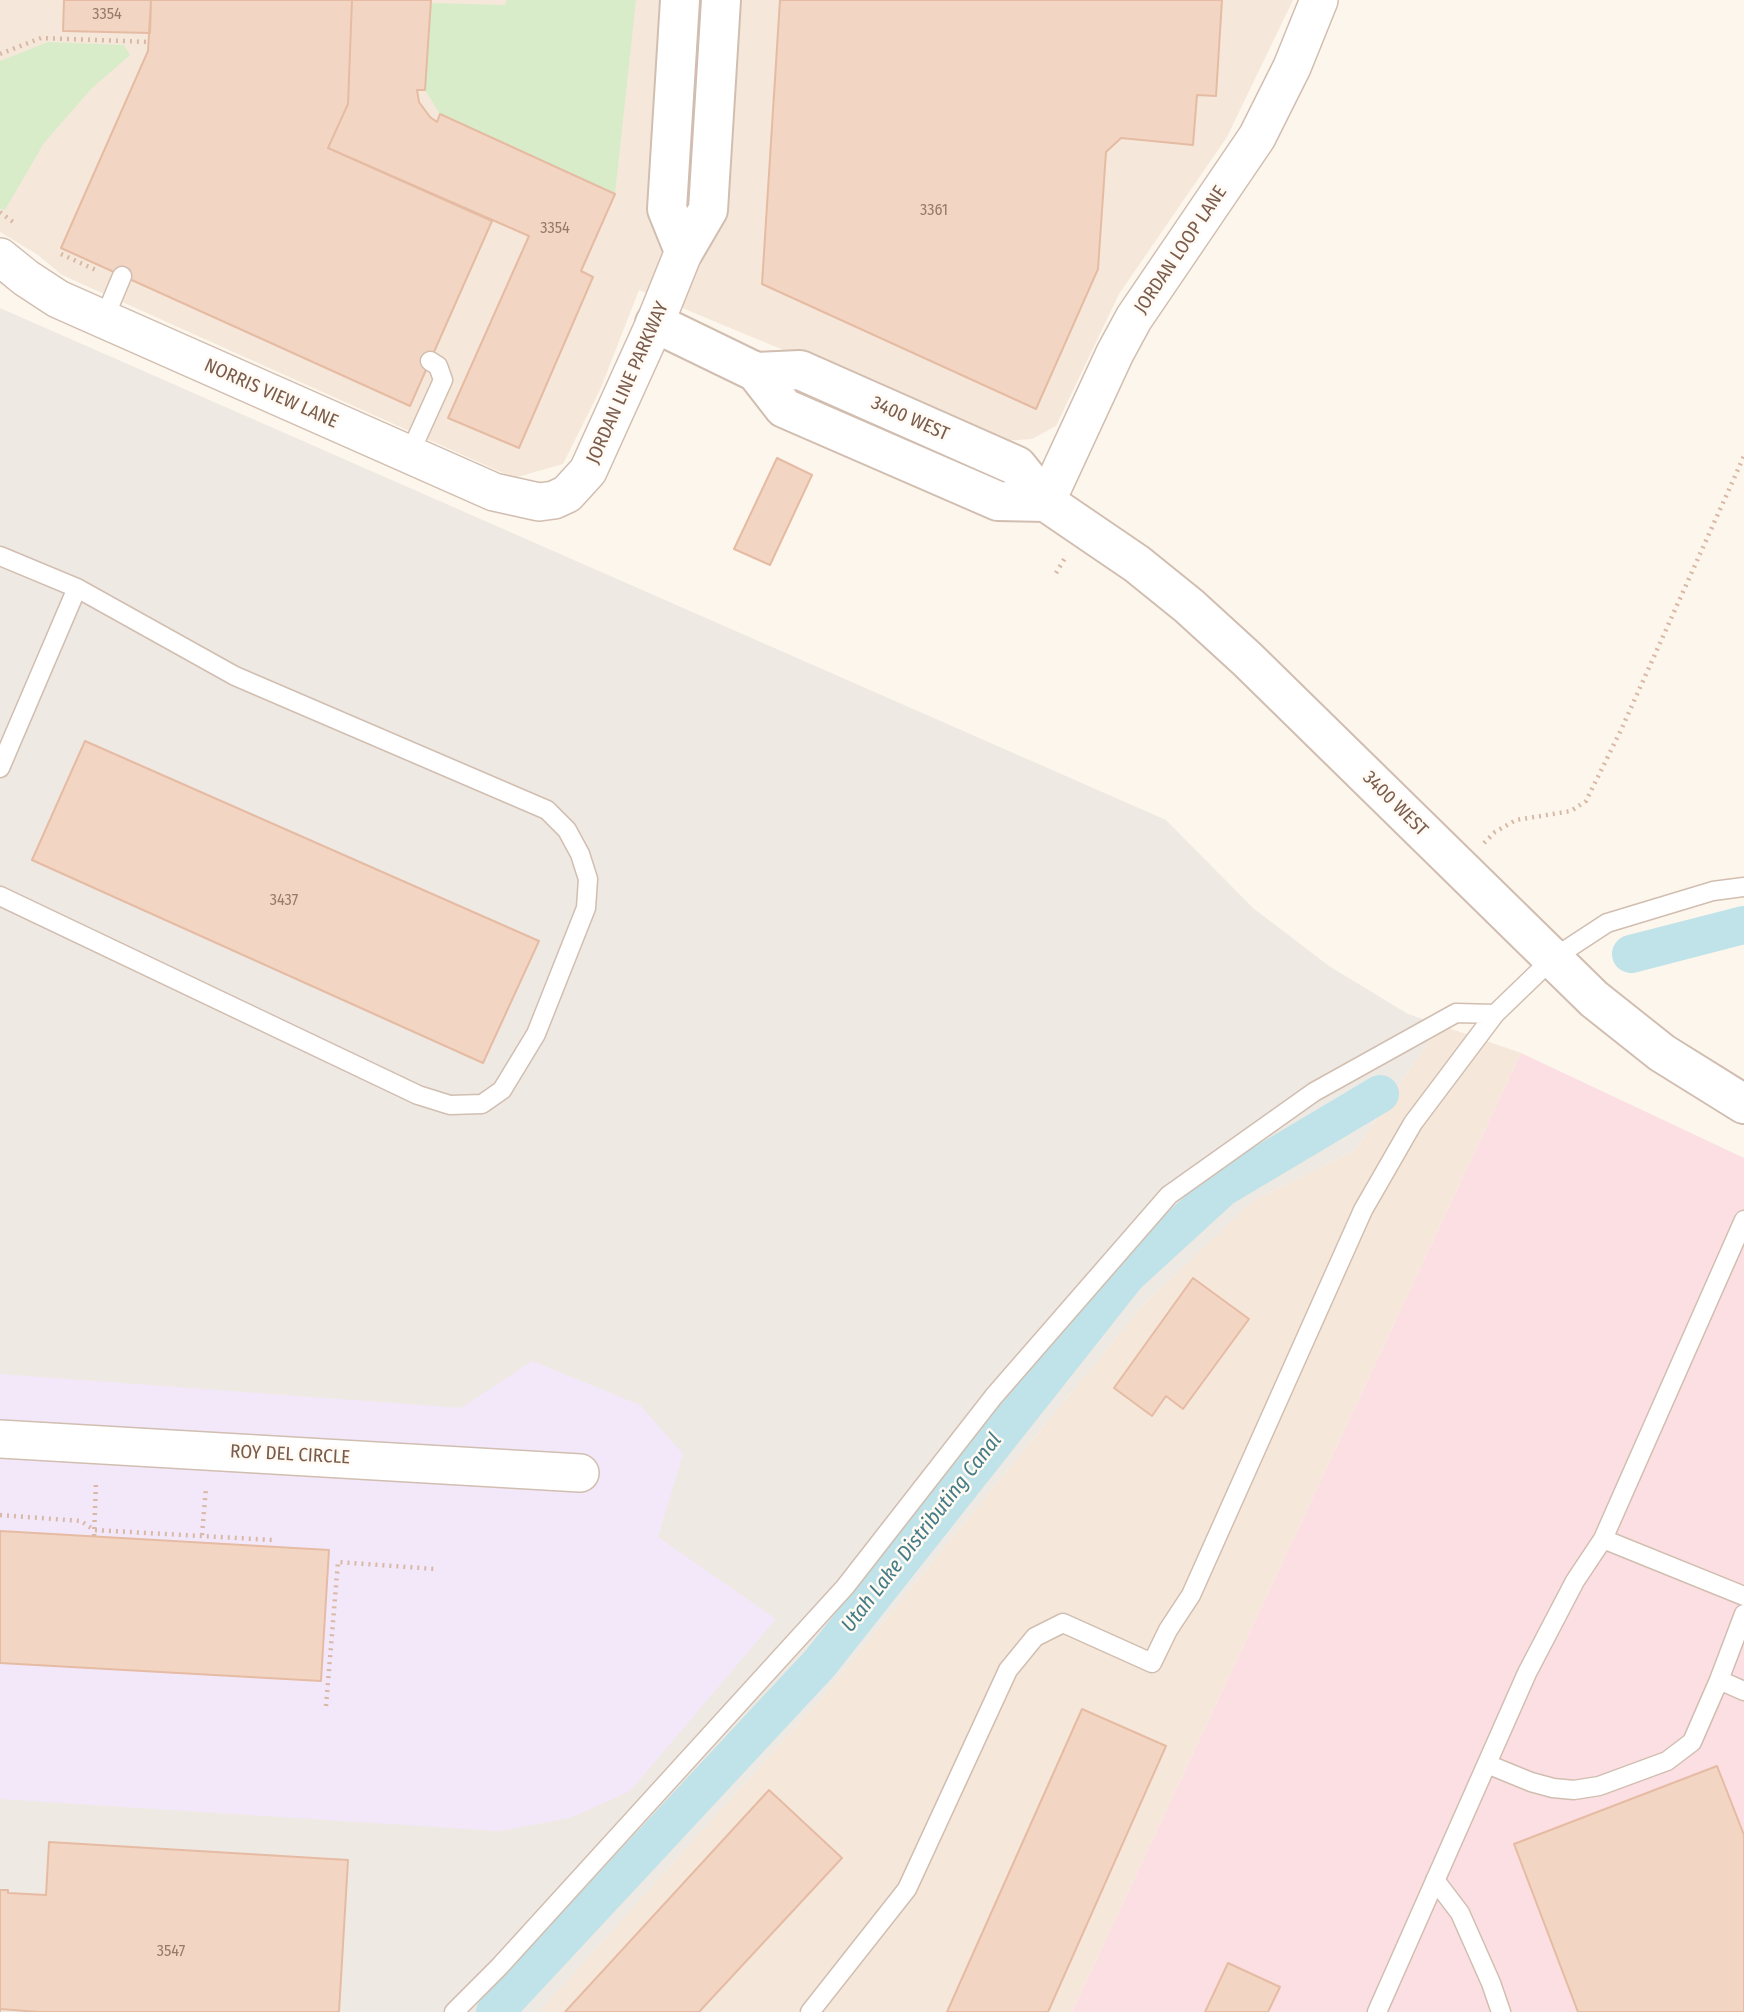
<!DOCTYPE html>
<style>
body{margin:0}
canvas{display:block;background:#fdf6ec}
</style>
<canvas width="1744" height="2012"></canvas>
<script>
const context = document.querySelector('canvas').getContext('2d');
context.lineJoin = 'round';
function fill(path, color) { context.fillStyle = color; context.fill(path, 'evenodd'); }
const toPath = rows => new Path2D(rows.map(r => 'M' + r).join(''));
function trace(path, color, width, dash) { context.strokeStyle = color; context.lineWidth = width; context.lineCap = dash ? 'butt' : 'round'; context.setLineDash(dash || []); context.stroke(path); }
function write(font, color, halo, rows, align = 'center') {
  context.font = font + ' "Fira Sans Condensed",sans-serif'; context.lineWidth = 5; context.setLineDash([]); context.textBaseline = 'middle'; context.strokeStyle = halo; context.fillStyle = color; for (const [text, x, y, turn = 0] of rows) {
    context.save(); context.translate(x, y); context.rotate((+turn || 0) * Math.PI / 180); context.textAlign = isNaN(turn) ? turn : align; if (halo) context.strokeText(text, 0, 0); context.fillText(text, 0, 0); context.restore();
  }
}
fill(toPath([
 [0,0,1293,0,1227,137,1119,294,1056,426,1032,439,1002,441,639,290,600,390,563,464,514,478,62,275,38,255,0,232],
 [1440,1025,1521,1053,1072,2012,539,2012,816,1704,1142,1306,1254,1200,1355,1150]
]), '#f5e8da');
fill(toPath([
 [0,308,1166,820,1253,908,1329,966,1408,1014,1440,1025,1355,1150,1254,1200,1142,1306,816,1704,539,2012,0,2012]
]), '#efe9e4');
fill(toPath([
 [532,1361,640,1405,683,1454,658,1537,776,1619,630,1791,570,1818,499,1831,0,1799,0,1374,461,1408]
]), '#f3e8fa');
fill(toPath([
 [1521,1053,1744,1158,1744,2012,1072,2012]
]), '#fbdfe3');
fill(toPath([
 [507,0,636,0,615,194,440,114,425,90,431,3,505,5],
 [48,42,124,45,130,55,92,88,44,143,5,210,0,209,0,61]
]), '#d8ecc9');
trace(toPath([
 [1631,954,1744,925],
 [495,2012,820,1663,1127,1275,1222,1188,1380,1094]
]), '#bfe3e8', 38);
const building = toPath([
 [64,0,151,0,150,33,63,31,64,0],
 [151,0,352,0,348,104,328,148,492,221,410,406,61,248,148,51,151,0],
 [352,0,431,0,425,90,417,90,419,102,430,117,437,122,440,114,615,194,581,271,593,277,519,448,448,418,529,236,328,148,348,104,352,0],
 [780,0,1222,0,1216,96,1197,95,1193,145,1121,138,1106,152,1098,269,1036,409,762,284,780,0],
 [777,458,812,475,770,565,734,549,777,458],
 [85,741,539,941,483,1063,32,860,85,741],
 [1193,1278,1249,1319,1183,1409,1166,1396,1152,1416,1114,1388,1193,1278],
 [0,1531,329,1550,321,1681,0,1663,0,1531],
 [1082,1709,1166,1746,1048,2012,947,2012,1082,1709],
 [1717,1766,1744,1835,1744,2012,1578,2012,1514,1844,1717,1766],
 [769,1790,842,1858,699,2012,565,2012,769,1790],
 [49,1842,348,1860,339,2012,39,2012,0,2009,0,2012,0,1890,8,1890,8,1893,46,1895,49,1842],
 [1228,1963,1280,1987,1268,2012,1205,2012,1228,1963]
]);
fill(building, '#f3d5c3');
trace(building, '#e6bba3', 2);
const service = toPath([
 [104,319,122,276],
 [409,455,443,380,438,366,430,361],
 [0,556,77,588,0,768],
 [0,896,418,1095,450,1105,482,1104,502,1090,536,1034,586,908,588,879,580,854,567,830,547,810,235,676,77,588],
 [1744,1220,1603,1539,1744,1596],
 [1744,1614,1719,1680,1744,1691],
 [1487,1764,1531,1782,1553,1788,1574,1790,1599,1786,1667,1761,1692,1742,1719,1680],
 [1435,1880,1460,1913,1491,1983,1501,2012],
 [454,2012,499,1967,845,1587,994,1396,1169,1195,1314,1092,1456,1013,1495,1014],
 [810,2012,907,1889,1008,1670,1035,1637,1063,1623,1152,1663,1168,1630,1191,1595,1363,1210,1413,1123,1495,1014,1552,959,1607,923,1713,891,1744,887],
 [1377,2012,1527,1673,1575,1581,1603,1539]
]);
const minor = toPath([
 [0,257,26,278,58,299,494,492,539,502,554,500,567,494,588,471,655,323,684,251],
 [1046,502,1115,353,1134,318,1257,137,1292,67,1319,0],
 [0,1439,580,1473]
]);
const tertiary = toPath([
 [680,0,667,209,684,251],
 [684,251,708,210,721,0],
 [655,323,756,372,784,408,998,501,1046,502],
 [756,372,800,370,1017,466,1046,502,1137,564,1189,606,1247,659,1594,999,1662,1053,1744,1104]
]);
trace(service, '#d1beb0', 21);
trace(minor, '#d1beb0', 40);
trace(tertiary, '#d1beb0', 42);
trace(toPath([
 [0,54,41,38,149,42],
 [0,212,13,222],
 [61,254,98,271],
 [1056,573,1065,558],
 [1484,843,1495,832,1516,820,1571,811,1586,801,1621,730,1744,456],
 [0,1515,81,1521,94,1530,273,1540],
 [202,1535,206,1488],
 [94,1536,96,1482],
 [326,1706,338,1562,435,1569]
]), '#d9b8a5', 4.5, [2, 5]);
trace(service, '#fff', 18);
trace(minor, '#fff', 37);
trace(tertiary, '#fff', 38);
write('16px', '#987a6a', null, [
 ["3354",107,15],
 ["3361",934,211],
 ["3354",555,229],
 ["3437",284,901],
 ["3547",171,1952]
]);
write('19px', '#7a5c4d', '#fffaf3', [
 ["JORDAN LOOP LANE",1181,250,-56],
 ["JORDAN LINE PARKWAY",628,383,-66],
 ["NORRIS VIEW LANE",271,394,24],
 ["3400 WEST",910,419,24],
 ["3400 WEST",1395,804,45],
 ["ROY DEL CIRCLE",290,1455,3]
]);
write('italic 21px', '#437c86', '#fffaf3', [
 ["Utah Lake Distributing Canal",922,1533,-52]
]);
</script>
